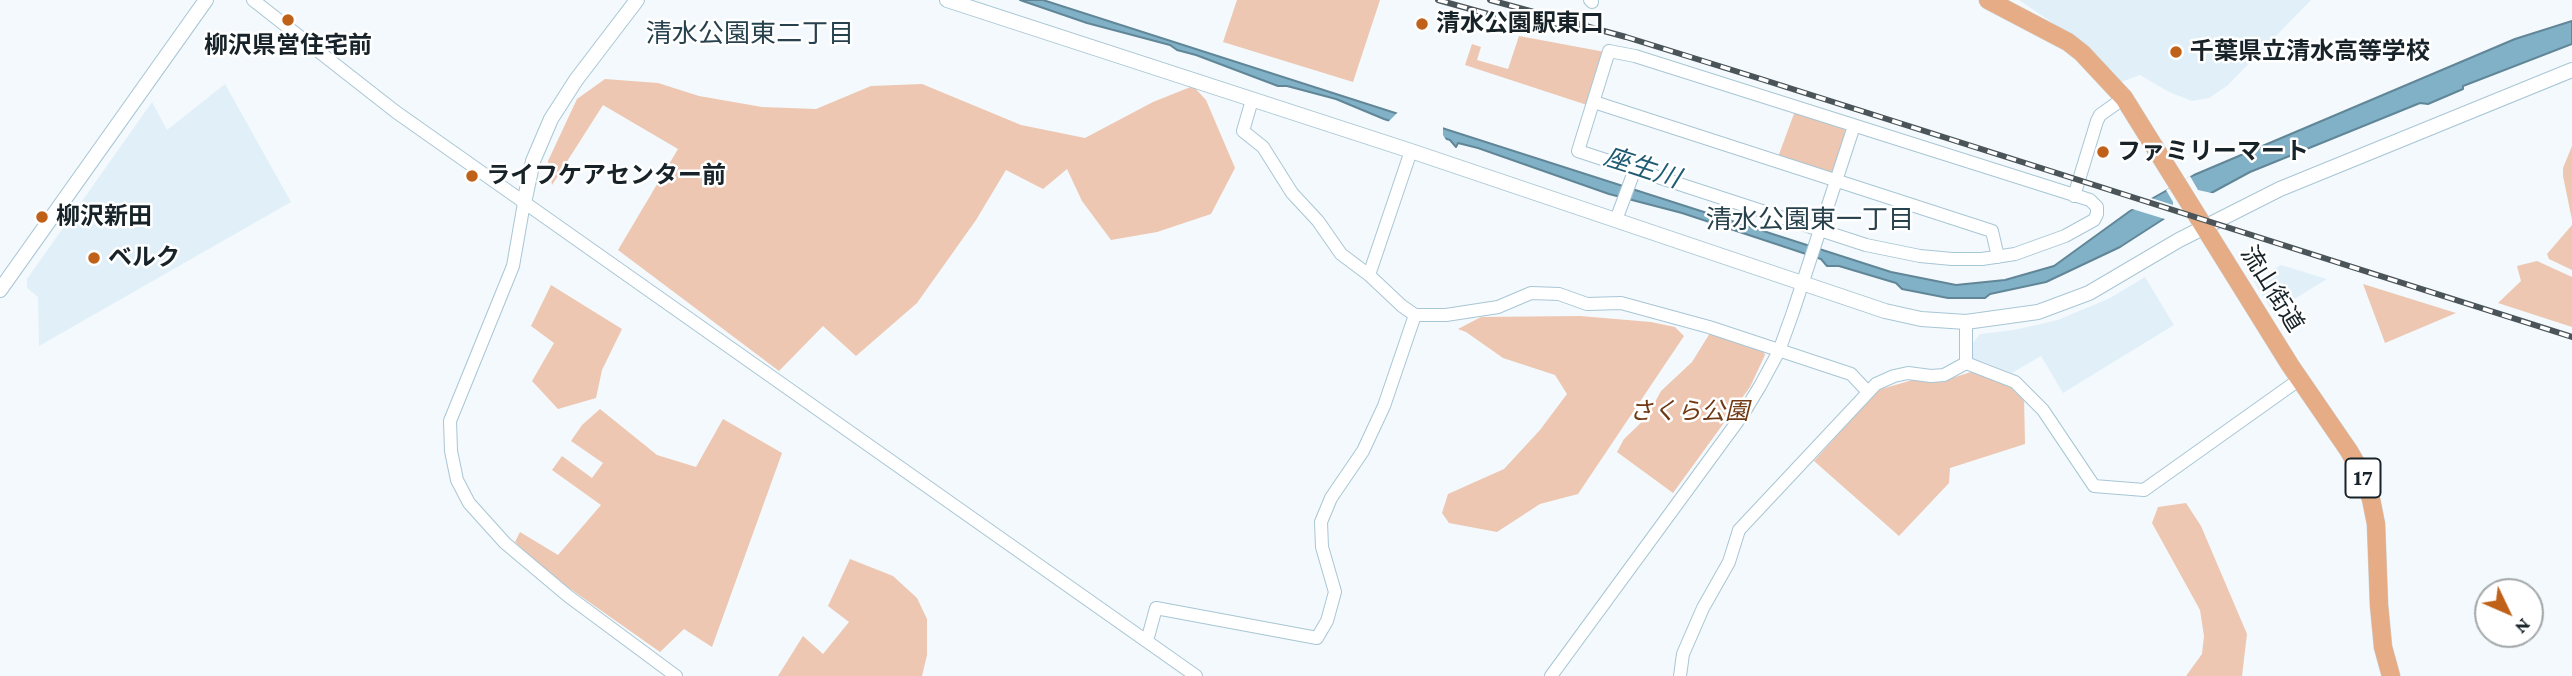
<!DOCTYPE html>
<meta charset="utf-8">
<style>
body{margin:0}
#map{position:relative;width:2572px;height:676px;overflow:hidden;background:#f3f9fc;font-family:"Crimson Pro",serif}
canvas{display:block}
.north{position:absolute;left:2474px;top:578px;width:70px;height:70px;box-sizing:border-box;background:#fff;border:2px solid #a2a7a9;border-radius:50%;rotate:134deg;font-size:19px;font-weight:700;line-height:28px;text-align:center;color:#172328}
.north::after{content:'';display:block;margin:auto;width:24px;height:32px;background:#bf6118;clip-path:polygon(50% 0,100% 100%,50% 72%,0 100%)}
</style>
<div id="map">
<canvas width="2572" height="676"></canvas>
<div class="north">N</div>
</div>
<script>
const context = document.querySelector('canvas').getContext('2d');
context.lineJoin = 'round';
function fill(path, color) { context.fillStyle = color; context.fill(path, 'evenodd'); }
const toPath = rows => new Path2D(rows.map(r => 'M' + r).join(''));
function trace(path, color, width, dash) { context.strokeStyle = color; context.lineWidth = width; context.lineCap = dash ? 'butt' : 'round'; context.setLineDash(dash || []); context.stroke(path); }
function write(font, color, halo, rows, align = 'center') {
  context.font = font + ' "Crimson Pro","Noto Sans JP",serif'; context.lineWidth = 5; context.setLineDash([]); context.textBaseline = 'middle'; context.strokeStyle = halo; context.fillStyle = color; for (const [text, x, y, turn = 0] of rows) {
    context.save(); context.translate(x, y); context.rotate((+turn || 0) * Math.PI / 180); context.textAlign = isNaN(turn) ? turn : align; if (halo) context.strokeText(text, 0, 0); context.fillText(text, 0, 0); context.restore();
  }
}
fill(toPath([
 [2019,0,2311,0,2227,86,2209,98,2192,101,2169,92,2140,75,2121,82,2075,38],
 [225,84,291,202,39,346,38,297,27,288,27,279,152,102,167,130],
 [2281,265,2327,279,2273,312,2254,281],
 [2145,277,2174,325,2063,393,2041,356,2012,373,1984,362,1976,361,1972,357,1972,344,1980,334,2014,330,2058,320,2110,298]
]), '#e1f0f8');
fill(toPath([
 [1237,0,1380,0,1353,82,1223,42],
 [1519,36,1605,52,1587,105,1465,65,1472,44,1481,47,1477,60,1508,69],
 [605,79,658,83,699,96,762,107,816,109,871,86,922,84,1021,125,1085,138,1153,102,1193,86,1206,100,1235,168,1211,214,1157,232,1111,240,1082,201,1067,169,1043,189,1006,170,976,220,917,303,856,356,823,326,779,371,618,250,678,149,603,105,552,185,548,161,577,99],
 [1795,111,1843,127,1847,135,1835,172,1830,174,1778,157],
 [2572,146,2572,220,2563,176,2563,168],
 [2572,225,2572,270,2549,259,2547,254],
 [2537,261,2572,277,2572,327,2498,303,2521,281,2517,266],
 [2363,284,2456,313,2385,343],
 [551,285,622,329,602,370,596,398,558,409,532,381,554,343,531,326],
 [1580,316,1651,322,1675,327,1684,336,1578,494,1540,504,1497,532,1449,523,1442,513,1448,494,1504,469,1540,430,1567,394,1555,375,1503,358,1466,332,1458,329,1481,317],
 [1710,333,1763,351,1765,355,1750,387,1673,493,1617,452,1624,439,1647,417,1661,391,1692,362],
 [1974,371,2008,385,2024,397,2025,444,1950,468,1949,483,1899,536,1814,461,1878,390,1916,379,1946,380],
 [600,409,657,455,696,467,723,419,782,453,712,647,684,629,660,652,545,571,515,542,520,532,558,555,601,505,552,470,562,456,592,478,603,463,571,441,582,425],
 [2186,503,2201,526,2247,634,2242,676,2186,676,2202,654,2204,636,2200,610,2152,523,2158,507],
 [850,559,893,576,917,598,927,619,927,655,922,676,778,676,803,636,823,654,849,622,828,606]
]), '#edc7b1');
const water = toPath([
 [1020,0,1043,0,1891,272,1956,285,2005,280,2054,266,2130,211,2194,175,2515,39,2572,21,2572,44,2463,86,2463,89,2428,104,2420,103,2250,172,2165,218,2120,247,2046,282,1990,294,1985,298,1948,298,1902,289,1896,283,1839,266,1827,266,1821,259,1782,246,1682,213,1609,194,1478,148,1458,143,1456,147,1450,140,1384,119,1336,99,1287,86,1278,86,1196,55,1177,50,1170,45,1087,23,1020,0]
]);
fill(water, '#81b1c7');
trace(water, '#618697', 2);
fill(toPath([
 [1399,111,1443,124,1443,135,1448,143,1387,123],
 [2190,176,2198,190,2216,194,2168,220,2129,208,2148,197,2173,205,2173,202,2166,190]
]), '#f3f9fc');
const minor = toPath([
 [253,0,396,112,1196,676],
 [1590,0,1592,2],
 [1609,51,1635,56,2090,200,2097,207,2097,214,2094,220,2065,236,2015,254,1982,259,1952,259,1920,256,1866,245,1578,151,1609,51],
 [1252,100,1243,131,1263,147,1292,193,1318,221,1341,254,1369,275,1402,306,1415,315,1446,315,1498,307,1531,293,1559,294,1587,304,1621,303,1709,327,1851,374,1868,392],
 [1594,102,1992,231,1998,257],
 [2074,196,2097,121,2100,115,2124,98],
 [524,203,513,266,450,421,451,451,457,480,469,503,505,543,568,596,676,676],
 [1616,220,1635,169],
 [1369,275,1411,151],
 [1966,363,1966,322],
 [1147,641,1156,608,1317,638,1327,621,1335,592,1322,547,1321,522,1331,498,1363,451,1384,406,1415,315],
 [1551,676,1743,414,1760,386,1779,351,1793,312,1854,126],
 [1680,676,1683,654,1703,608,1729,562,1739,530,1876,384,1894,376,1908,373,1931,376,1944,375,1966,363,2015,382,2043,410,2094,486,2144,490,2300,379]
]);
const tertiary = toPath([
 [947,0,1411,151,1885,311,1921,319,1966,322,2038,312,2089,293,2179,240,2280,189,2572,70],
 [524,203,533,161,551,119,576,80,637,0],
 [0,290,206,0]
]);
const primary = toPath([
 [1988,0,2068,42,2082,53,2124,98,2290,365,2349,451,2361,472,2371,499,2376,524,2379,605,2383,647,2391,676]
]);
trace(minor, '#a8c6d5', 14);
trace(tertiary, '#a8c6d5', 16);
trace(primary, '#d1d3d4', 19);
trace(minor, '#fff', 12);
trace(tertiary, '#fff', 14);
trace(primary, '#e5ac85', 18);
const rail = toPath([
 [1438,0,1499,17,1558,29],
 [1490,0,1626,37,1761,79,2572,337]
]);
trace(rail, '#4a5459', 6);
trace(rail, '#fff', 3.5, [10]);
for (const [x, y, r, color] of [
 [288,20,7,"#bf6118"],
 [1422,24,7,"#bf6118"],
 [2176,52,7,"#bf6118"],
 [2103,152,7,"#bf6118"],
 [472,176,7,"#bf6118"],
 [42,217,7,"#bf6118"],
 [94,258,7,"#bf6118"]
]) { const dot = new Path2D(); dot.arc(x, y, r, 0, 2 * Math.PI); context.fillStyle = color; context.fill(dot); trace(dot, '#fff', 2.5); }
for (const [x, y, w] of [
 [2363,478,35]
]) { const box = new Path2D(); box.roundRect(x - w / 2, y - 19.5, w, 39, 5); context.fillStyle = '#fff'; context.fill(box); trace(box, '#172328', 2); }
write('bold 23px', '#172328', null, [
 ["17",2363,478]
]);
write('bold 24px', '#172328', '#fff', [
 ["清水公園駅東口",1436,24],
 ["柳沢県営住宅前",288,46,"center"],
 ["千葉県立清水高等学校",2190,52],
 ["ファミリーマート",2117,152],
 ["ライフケアセンター前",486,176],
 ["柳沢新田",56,217],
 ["ベルク",108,258]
], 'left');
write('24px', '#172328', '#fff', [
 ["流山街道",2272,289,58]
]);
write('italic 24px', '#6f3914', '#fff', [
 ["さくら公園",1689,412]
]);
write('26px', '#27414d', '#fff', [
 ["清水公園東二丁目",750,34],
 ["清水公園東一丁目",1810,220]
]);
write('italic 26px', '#1f5c74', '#fff', [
 ["座生川",1642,168,18]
]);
</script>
